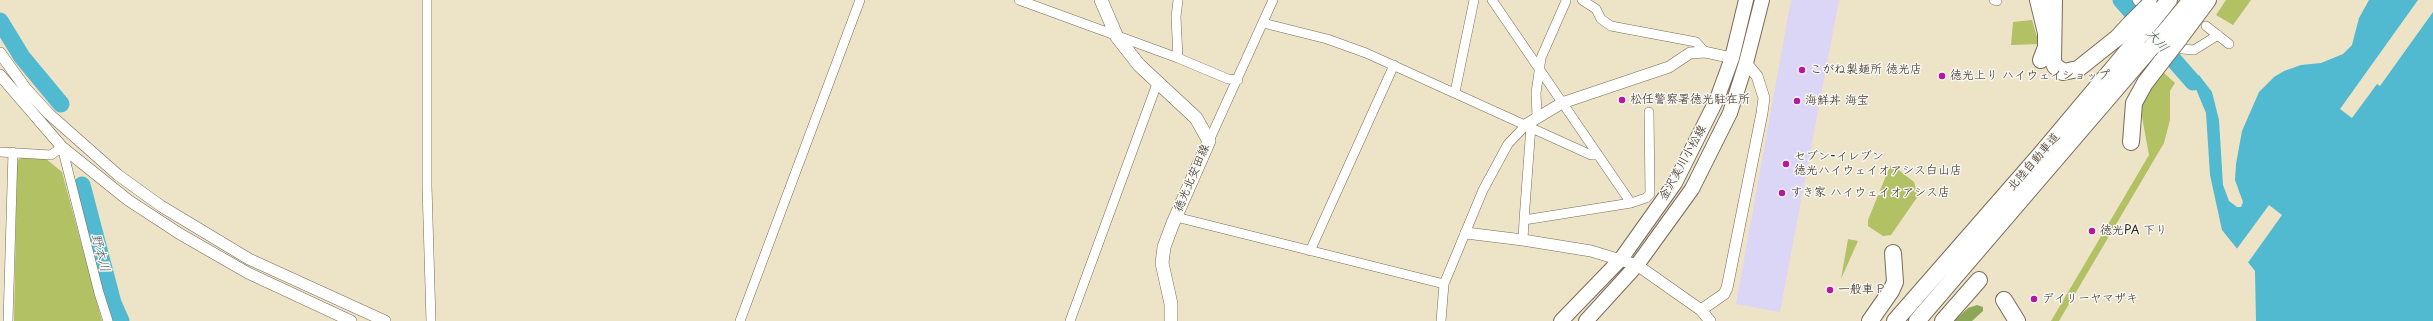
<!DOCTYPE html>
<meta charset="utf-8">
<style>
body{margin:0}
canvas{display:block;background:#ede3c6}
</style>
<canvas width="2433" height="321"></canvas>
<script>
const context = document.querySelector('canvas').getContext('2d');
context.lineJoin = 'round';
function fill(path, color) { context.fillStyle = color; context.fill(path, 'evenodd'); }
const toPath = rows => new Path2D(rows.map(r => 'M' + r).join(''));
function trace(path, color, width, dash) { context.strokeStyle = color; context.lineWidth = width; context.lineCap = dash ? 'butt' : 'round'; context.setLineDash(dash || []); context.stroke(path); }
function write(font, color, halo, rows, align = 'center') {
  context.font = font + ' "Playpen Sans","Klee One",sans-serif'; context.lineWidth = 3; context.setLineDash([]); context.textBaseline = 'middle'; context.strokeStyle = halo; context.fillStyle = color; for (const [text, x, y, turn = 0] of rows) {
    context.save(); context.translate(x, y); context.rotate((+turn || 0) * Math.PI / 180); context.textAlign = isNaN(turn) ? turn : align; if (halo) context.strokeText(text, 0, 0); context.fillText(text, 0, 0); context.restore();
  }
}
fill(toPath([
 [1791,0,1839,0,1780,312,1736,304]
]), '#dcd6f6');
fill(toPath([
 [2226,0,2251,0,2233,25,2216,15],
 [2032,20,2039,44,2011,45,2013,22],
 [2163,72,2175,83,2170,91,2170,120,2164,143,2059,321,2051,321,2149,155,2140,106,2145,92],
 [21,158,45,158,62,172,102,321,14,321,17,165,18,160],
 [1890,166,1896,168,1914,182,1918,196,1891,235,1883,236,1868,226,1868,220],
 [1848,239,1858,241,1841,279]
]), '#b2c163');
fill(toPath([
 [1977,305,1983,307,1983,311,1972,321,1954,321,1968,308]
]), '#8da759');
fill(toPath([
 [2369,0,2433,0,2433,321,2256,321,2255,271,2222,230,2210,175,2206,113,2193,82,2199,75,2212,92,2219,120,2223,185,2229,201,2237,207,2241,207,2243,202,2235,180,2236,164,2242,131,2259,92,2274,77,2284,71,2301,65,2321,63,2343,54,2352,45,2359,18]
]), '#52bad0');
fill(toPath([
 [2418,0,2433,0,2433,12,2380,86,2377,84,2352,118,2340,109],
 [2269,205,2282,215,2247,264,2236,250]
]), '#ede3c6');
trace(toPath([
 [2121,0,2193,82],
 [0,21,22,57,61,104],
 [82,185,113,303,121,321]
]), '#52bad0', 17);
const minor = toPath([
 [427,0,427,186,431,321],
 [1019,0,1178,58],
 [1178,0,1176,17,1178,58,1228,79,1238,80],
 [1492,0,1631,203],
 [1582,0,1596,9,1601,19,1611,26,1696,42,1705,52],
 [1994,0,1997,1],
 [2137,0,2182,49,2194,50,2218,35],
 [1263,23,1327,39,1366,53,1591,155,1598,155],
 [2206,26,2229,44],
 [1455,92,1474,0],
 [1537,116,1536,93,1541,58,1566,1],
 [1531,126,1524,220,1631,203,1646,198,1650,194,1649,112],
 [1209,141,1273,0],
 [0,152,51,155,62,147,99,293,108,321],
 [1176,217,1444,284],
 [1523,240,1524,220],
 [1310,251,1394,65],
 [8,321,13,152],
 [740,321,860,0],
 [1070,321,1158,81],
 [1441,321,1444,284,1483,190,1508,144,1527,124]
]);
const tertiary = toPath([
 [0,53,26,89,49,114,118,175,161,206,249,259,385,321],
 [0,75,62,147,128,200,180,234,248,273,351,321],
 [1527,124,1562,103,1669,67,1690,53,1705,52,1732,58],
 [1466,233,1523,240,1591,251,1637,265,1701,310,1710,321],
 [1701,310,1724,294,1727,288,1762,113,1764,98,1757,76,1746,63]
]);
const secondary = toPath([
 [1101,0,1117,37,1139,65,1196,118,1209,141,1173,223,1164,247,1162,263,1171,304,1171,321]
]);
const primary = toPath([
 [1561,321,1621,259,1675,183,1717,99,1732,58,1746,0],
 [1586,321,1637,265,1692,189,1730,113,1746,63,1762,0]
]);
const motorway = toPath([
 [2038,0,2046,33,2046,47,2041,60],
 [2054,0,2053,61,2055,66,2063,72,2078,69,2117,38,2130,24],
 [2157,15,2169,0],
 [2168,28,2191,0],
 [2179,39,2208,0],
 [2131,142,2134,103,2145,83,2162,61],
 [2004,300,2017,321],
 [1870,321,1891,291,1895,282,1893,253],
 [1895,321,2040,155,2140,36],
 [1917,321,2151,48],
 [1943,321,1979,280]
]);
trace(minor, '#796b59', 10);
trace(tertiary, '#796b59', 12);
trace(secondary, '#796b59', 14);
trace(primary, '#796b59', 16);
trace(motorway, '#796b59', 18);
trace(minor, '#fff', 9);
trace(tertiary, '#fff', 11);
trace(secondary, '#fff', 13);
trace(primary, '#fff', 14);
trace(motorway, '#fff', 16);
const motorwayBridge = toPath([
 [2130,24,2149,5],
 [2140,36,2157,15],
 [2151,48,2168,28],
 [2162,61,2179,39]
]);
trace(motorwayBridge, '#796b59', 18, []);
trace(motorwayBridge, '#fff', 16);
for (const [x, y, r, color] of [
 [1802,70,4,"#b5179e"],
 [1942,76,4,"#b5179e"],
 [1622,100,4,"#b5179e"],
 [1797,101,4,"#b5179e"],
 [1786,164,4,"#b5179e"],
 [1782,193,4,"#b5179e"],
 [2092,231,4,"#b5179e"],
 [1830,290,4,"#b5179e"],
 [2034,299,4,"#b5179e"]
]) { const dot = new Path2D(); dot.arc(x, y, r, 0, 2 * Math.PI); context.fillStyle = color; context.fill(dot); trace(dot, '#f6f6f2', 1.5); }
write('12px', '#3b2a1e', '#f6f6f2', [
 ["こがね製麺所 徳光店",1810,70],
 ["徳光上り ハイウェイショップ",1950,76],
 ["松任警察署徳光駐在所",1630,100],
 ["海鮮丼 海宝",1805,101],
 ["セブン-イレブン",1794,157],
 ["徳光ハイウェイオアシス白山店",1794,171],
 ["すき家 ハイウェイオアシス店",1790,193],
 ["徳光PA 下り",2100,231],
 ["一般車Ｐ",1838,290],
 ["デイリーヤマザキ",2042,299]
], 'left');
write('12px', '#3b2a1e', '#f6f6f2', [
 ["北陸自動車道",2034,162,-49],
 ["金沢美川小松線",1683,163,-61],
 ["徳光北安田線",1192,178,-67]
]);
write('italic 13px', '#435c5c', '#f6f6f2', [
 ["大川",2157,41,49],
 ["野本川",100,253,75]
]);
</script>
